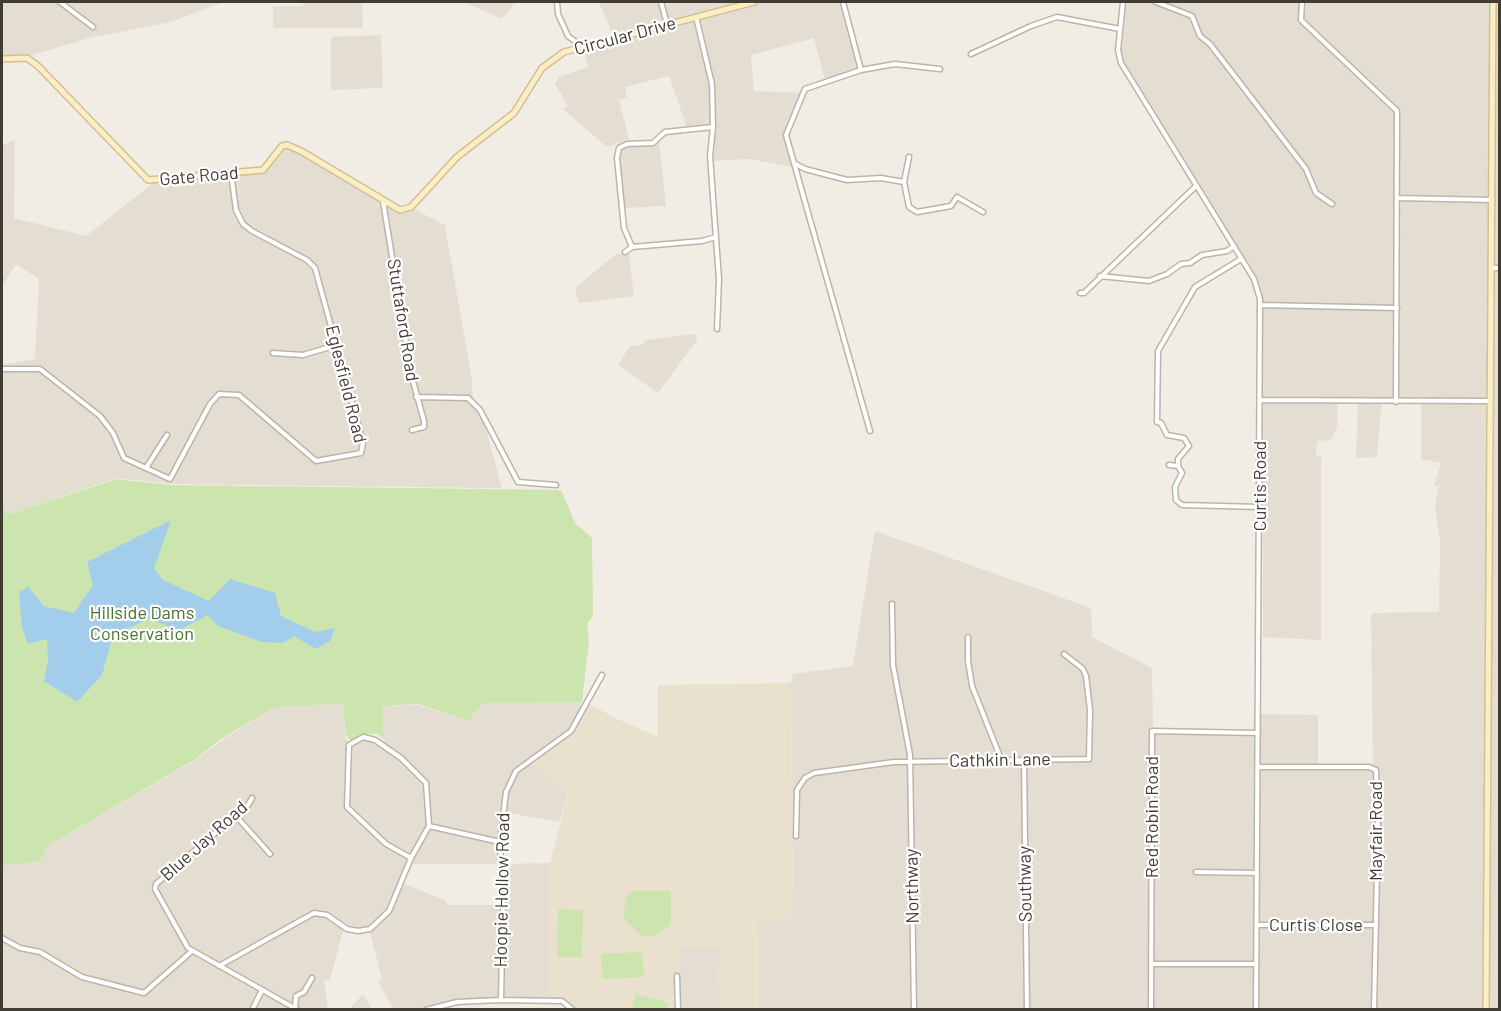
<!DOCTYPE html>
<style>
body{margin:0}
#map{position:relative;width:1501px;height:1011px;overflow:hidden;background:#f1ede4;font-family:Barlow,sans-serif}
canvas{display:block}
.frame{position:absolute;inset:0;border:3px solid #423d34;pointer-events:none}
</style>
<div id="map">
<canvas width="1501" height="1011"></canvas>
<div class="frame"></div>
</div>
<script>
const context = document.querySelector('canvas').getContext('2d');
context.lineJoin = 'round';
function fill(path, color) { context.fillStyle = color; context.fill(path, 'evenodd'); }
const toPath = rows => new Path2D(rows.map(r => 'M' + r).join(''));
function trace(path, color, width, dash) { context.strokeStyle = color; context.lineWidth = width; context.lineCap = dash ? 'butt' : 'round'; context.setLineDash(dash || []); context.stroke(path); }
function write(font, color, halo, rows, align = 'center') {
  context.font = font + ' Barlow,sans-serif'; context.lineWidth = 4.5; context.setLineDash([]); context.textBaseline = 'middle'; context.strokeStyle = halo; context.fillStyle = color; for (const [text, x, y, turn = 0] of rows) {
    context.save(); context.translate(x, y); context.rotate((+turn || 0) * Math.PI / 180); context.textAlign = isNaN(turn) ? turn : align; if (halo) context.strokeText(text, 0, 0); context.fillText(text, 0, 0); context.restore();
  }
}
fill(toPath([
 [2,2,224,2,171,22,93,37,25,57,2,57],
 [303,2,362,2,363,28,273,28,273,6,303,6],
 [463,2,515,2,502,19],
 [599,2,744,2,613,35],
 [765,2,840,2,858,69,825,80,814,38,751,55,754,91,801,93,784,135,792,167,749,159,712,161,714,124,687,128,669,76,625,87,627,98,619,100,629,139,607,147,563,109,568,106,555,83,559,77,588,67,583,48],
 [1127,2,1491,2,1488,396,1485,399,1382,399,1377,457,1356,458,1358,400,1338,399,1337,427,1331,440,1317,441,1316,455,1321,457,1321,640,1263,637,1263,298,1256,277,1124,62,1121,49],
 [1496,2,1499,2,1499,1009,758,1009,757,918,793,917,791,683,793,674,853,666,875,531,1091,608,1092,637,1152,668,1153,728,1253,730,1254,714,1318,715,1318,765,1373,764,1371,613,1439,612,1440,541,1435,506,1439,486,1434,486,1441,463,1421,459,1421,403,1492,402],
 [381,35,383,88,331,90,331,37],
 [15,140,14,218,86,236,153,183,264,170,273,162,283,147,287,146,400,211,412,208,445,225,472,381,473,405,483,418,502,488,170,484,116,478,7,515,2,502,2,365,35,359,39,279,16,264,2,286,2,145],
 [659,141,666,206,624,208,619,152,626,145,654,144],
 [616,254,629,254,634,296,579,303,575,288],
 [696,334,697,340,658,393,618,365,630,346,642,345,646,340],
 [581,702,575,726,530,761,568,794,559,822,504,812,502,864,550,863,550,999,457,1001,424,1009,393,1009,378,981,382,978,369,929,358,931,344,927,330,980,324,979,328,1009,2,1009,2,866,40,861,49,845,196,760,219,742,275,707,343,704,346,739,349,744,363,737,384,746,383,706,419,705,468,721,484,703],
 [407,864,502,864,504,905,447,905,446,901,400,882],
 [680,948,719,948,720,1009,680,1009],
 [363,994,372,1009,349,1009]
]), '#e4ded2');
fill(toPath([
 [791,683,793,918,757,919,758,1009,720,1009,719,948,680,948,680,975,674,976,674,1009,578,1009,564,999,550,999,550,863,568,794,530,761,564,738,579,721,588,703,615,718,658,737,658,685]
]), '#e9e1ce');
fill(toPath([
 [116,479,170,485,561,490,575,523,592,538,593,615,587,624,589,641,582,702,484,703,468,721,419,704,383,706,384,739,377,734,362,734,351,741,346,735,343,704,275,707,218,741,196,759,49,845,40,861,2,866,2,503,7,515],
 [632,891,671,891,671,924,655,936,642,936,624,919,625,899],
 [558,909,583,910,582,957,557,957],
 [642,952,644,977,602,979,601,954],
 [636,994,669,1003,667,1009,632,1009]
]), '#cce4ae');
fill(toPath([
 [171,520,154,568,163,580,209,601,230,579,275,593,281,616,315,632,335,628,330,641,316,649,294,636,283,643,262,642,218,626,208,615,179,630,149,619,113,635,102,675,77,702,44,681,48,660,47,639,28,644,22,627,19,592,28,587,44,606,74,613,93,585,87,562]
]), '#a2ceec');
const street = toPath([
 [60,2,93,27],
 [557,2,558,14,568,36,581,46],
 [661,2,667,24],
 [843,2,861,70],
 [1123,2,1118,50,1121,63,1254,279,1260,299,1256,1010],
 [1156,2,1192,16,1200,36,1210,44,1306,169,1316,193,1332,204],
 [1302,2,1301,20,1397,111,1396,402],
 [696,17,712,84,713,127,710,156,719,279,717,329],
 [971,54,1031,26,1057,17,1120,29],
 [794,163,805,169,847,180,881,178,904,182,909,207,917,212,951,206,957,197,983,212],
 [904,182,909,157],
 [1398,198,1492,200],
 [383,201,411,374,424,421,424,427,412,430],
 [632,247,624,228,617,158,619,148,627,144,653,143,665,132,713,127],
 [625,252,632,247,702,241,716,237],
 [1491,268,1500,268],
 [1100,276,1149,281,1167,274,1181,264,1190,263,1202,255,1227,251,1234,246],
 [1080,293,1084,293,1196,186],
 [1261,305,1397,308],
 [273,353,303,355,337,345],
 [2,369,40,369,100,416,113,433,124,458,170,479,210,404,219,394,239,395,316,461,361,453,363,443,315,268,307,260,252,231,243,224,236,210,231,173],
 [416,397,468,398,480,410,518,482,556,485],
 [1260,400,1490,401],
 [870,431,786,135,805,89,861,70,895,64,940,69],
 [1169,465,1178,466,1182,473,1175,487,1176,500,1182,505,1260,507],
 [1178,466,1178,459,1189,446,1184,438,1167,435,1161,423,1157,422,1158,351,1195,287,1241,259],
 [146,468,167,435],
 [892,604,893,665,910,755,914,1010],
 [968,637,968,661,972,686,1001,759],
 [363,737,375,740,401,758,426,783,429,826,411,858,386,844,347,807,349,745,363,737],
 [1024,759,1027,1010],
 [1259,767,1369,767,1376,770,1378,825,1374,1010],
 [252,798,248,805,156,884,155,889,188,948,298,1010],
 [236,816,270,854],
 [429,826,500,842],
 [796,836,797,790,805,778,814,773,894,762,1089,759,1090,710,1086,676,1083,669,1064,654],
 [1196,872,1257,873],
 [1257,925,1376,925],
 [2,938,20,948,40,952,82,977,144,993,192,951],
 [1151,964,1256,964],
 [219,966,314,913,327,915,347,929,358,931,370,929,389,911,411,858],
 [677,976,678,1010],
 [501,1000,503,901,500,842,506,792,516,771,571,731,602,675],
 [295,1008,296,996,304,992,312,978],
 [252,1010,262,990],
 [426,1010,457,1002,501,1000,562,1001,573,1010],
 [1151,1010,1152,731,1258,733]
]);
const secondary = toPath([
 [2,59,27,58,38,66,148,180,263,170,282,146,287,145,301,151,400,210,411,207,457,157,514,113,542,68,564,52,754,2],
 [1486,1010,1493,2]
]);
trace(street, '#bcb4a7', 7);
trace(secondary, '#cfc095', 8);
trace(street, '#fff', 4);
trace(secondary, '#fcedc3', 5);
write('18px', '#423d34', '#fff', [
 ["Circular Drive",625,36,-15],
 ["Gate Road",199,176,-5],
 ["Stuttaford Road",403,320,81],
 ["Eglesfield Road",346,384,76],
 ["Curtis Road",1260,486,-90],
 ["Cathkin Lane",1000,760,-1],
 ["Red Robin Road",1152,817,-90],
 ["Mayfair Road",1376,831,-90],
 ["Blue Jay Road",204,841,-42],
 ["Southway",1025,884,-91],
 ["Northway",912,886,-91],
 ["Hoopie Hollow Road",502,890,-89],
 ["Curtis Close",1316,925]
]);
write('18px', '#46702b', '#fff', [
 ["Hillside Dams",142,613],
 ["Conservation",142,634]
]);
</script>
